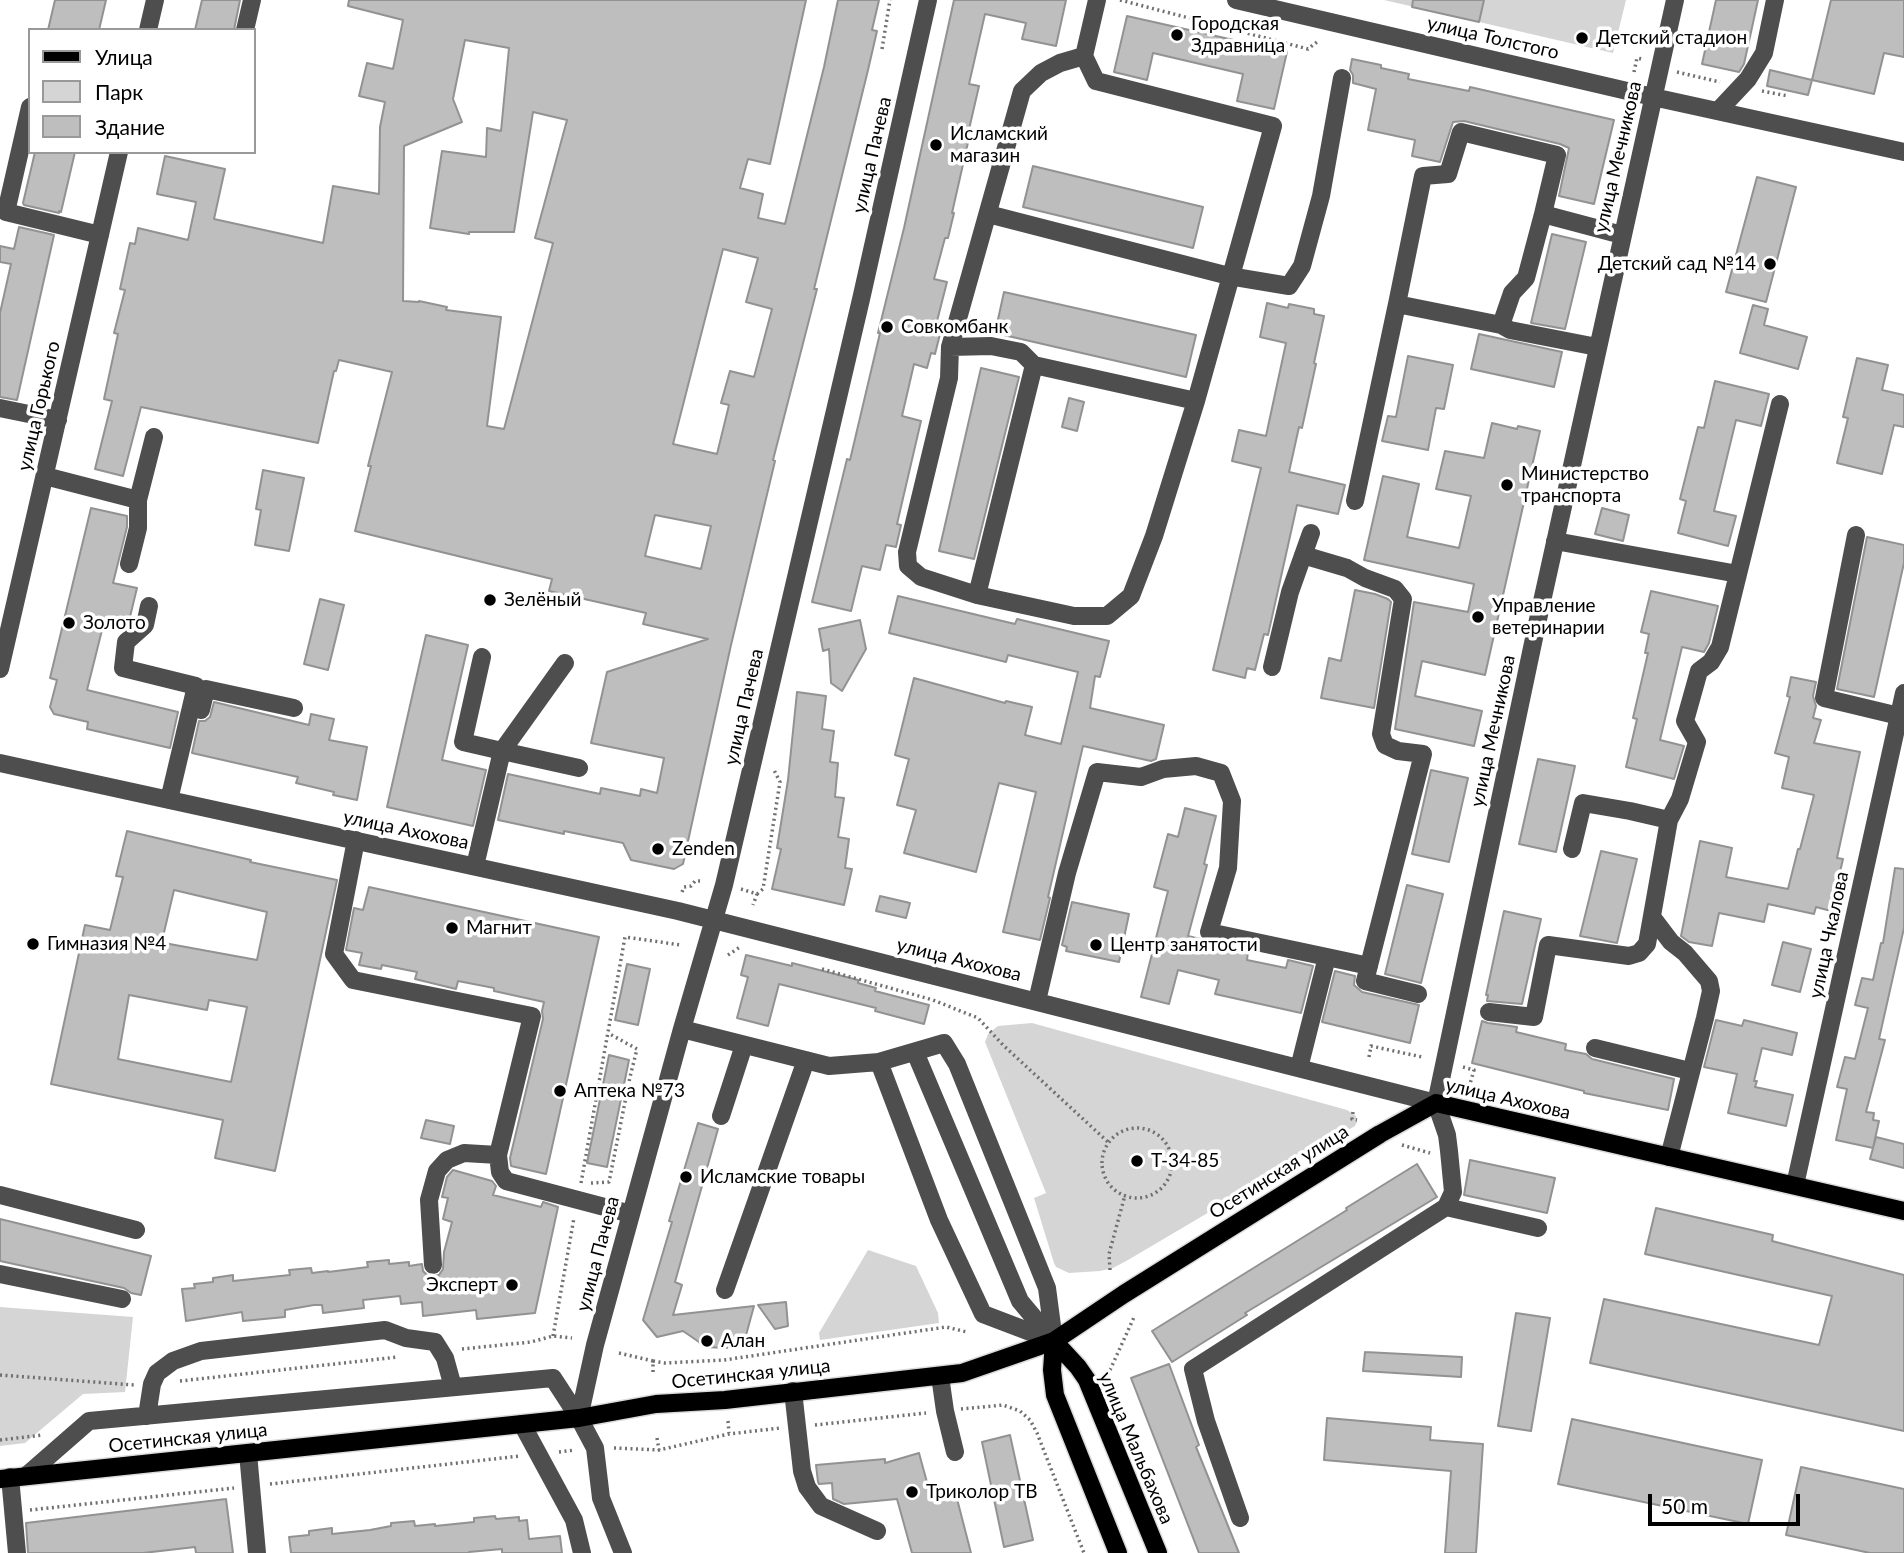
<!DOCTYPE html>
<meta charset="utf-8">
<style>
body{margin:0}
#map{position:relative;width:1904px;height:1553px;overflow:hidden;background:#fff;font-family:Lato,sans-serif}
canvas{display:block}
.legend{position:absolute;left:28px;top:28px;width:228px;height:126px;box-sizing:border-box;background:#fff;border:2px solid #999;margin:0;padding:9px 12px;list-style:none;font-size:21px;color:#000}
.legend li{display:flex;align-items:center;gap:14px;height:35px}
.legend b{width:35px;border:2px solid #999}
.scale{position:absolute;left:1648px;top:1494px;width:152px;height:32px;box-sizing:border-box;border:4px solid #000;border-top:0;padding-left:9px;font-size:21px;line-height:24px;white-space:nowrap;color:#000;-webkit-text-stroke:5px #fff;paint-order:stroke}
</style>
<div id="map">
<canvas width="1904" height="1553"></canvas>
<ul class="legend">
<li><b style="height:9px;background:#000"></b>Улица</li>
<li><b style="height:19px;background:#d5d5d5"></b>Парк</li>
<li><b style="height:19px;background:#bebebe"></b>Здание</li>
</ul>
<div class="scale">50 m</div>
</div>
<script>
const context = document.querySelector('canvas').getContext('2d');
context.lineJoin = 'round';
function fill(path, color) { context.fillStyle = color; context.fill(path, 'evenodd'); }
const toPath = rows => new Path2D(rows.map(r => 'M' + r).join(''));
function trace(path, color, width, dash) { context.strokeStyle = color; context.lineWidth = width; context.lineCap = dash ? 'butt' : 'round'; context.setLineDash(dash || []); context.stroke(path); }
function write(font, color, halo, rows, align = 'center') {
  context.font = font + ' Lato,sans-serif'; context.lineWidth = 7; context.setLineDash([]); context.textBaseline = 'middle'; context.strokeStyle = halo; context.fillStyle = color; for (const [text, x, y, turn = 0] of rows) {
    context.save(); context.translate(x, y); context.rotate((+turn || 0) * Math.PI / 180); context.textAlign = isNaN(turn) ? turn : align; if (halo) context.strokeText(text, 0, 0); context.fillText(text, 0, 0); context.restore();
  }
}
fill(toPath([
 [1384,0,1626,0,1613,53],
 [1032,1023,1347,1110,1356,1116,1357,1122,1355,1126,1128,1260,1113,1268,1100,1271,1069,1273,1056,1267,1054,1263,1034,1198,1046,1193,985,1042,988,1034,998,1026],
 [868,1250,916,1266,938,1313,939,1323,820,1340,819,1333],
 [0,1307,133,1317,125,1392,83,1394,25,1443,0,1446]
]), '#d5d5d5');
const building = toPath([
 [55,0,106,0,99,30,48,30,55,0],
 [202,0,240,0,234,30,195,30,202,0],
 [349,0,806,0,770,164,748,159,740,188,763,194,758,218,785,224,824,67,838,0,879,0,872,30,877,31,868,70,814,289,817,289,773,460,775,461,731,645,683,864,674,869,631,860,623,843,564,831,564,834,498,820,508,774,600,794,601,788,640,796,641,789,657,793,664,758,591,743,607,672,708,639,643,624,646,613,549,591,552,579,355,531,371,466,368,466,392,372,339,360,336,371,334,371,318,443,141,407,123,476,95,469,112,401,104,399,118,334,114,333,125,290,120,289,130,243,135,244,138,228,188,240,196,202,157,194,165,156,225,169,214,219,323,243,333,186,379,194,380,127,385,102,359,96,367,63,393,69,403,20,348,6,349,0],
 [465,40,509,48,501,131,487,128,486,157,442,151,430,228,469,234,469,232,514,232,533,112,567,120,535,238,553,243,504,429,487,426,501,317,446,310,447,307,419,301,419,302,403,301,404,146,462,122,453,99,465,40],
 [723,249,758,258,746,302,772,309,754,377,730,371,721,403,729,405,717,454,673,444,723,249],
 [655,515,711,526,701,569,645,556,655,515],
 [954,0,1066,0,1056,46,1022,39,1026,23,985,14,969,84,979,86,967,138,969,138,952,213,954,213,948,238,945,238,934,279,947,282,935,329,941,330,935,354,931,353,927,368,914,364,902,416,921,421,897,524,901,525,896,547,886,545,880,570,862,566,851,611,812,602,847,459,850,460,880,333,878,333,904,228,954,0],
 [1413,0,1484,0,1479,22,1412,7,1413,0],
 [1716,0,1758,0,1744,64,1739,72,1702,64,1716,0],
 [1831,0,1904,0,1904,57,1884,53,1874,94,1812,80,1831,0],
 [1127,16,1287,52,1274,109,1237,101,1243,74,1153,53,1147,80,1114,72,1127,16],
 [1352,59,1381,65,1381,68,1409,74,1408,79,1469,91,1470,87,1614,120,1594,204,1559,196,1569,148,1560,144,1464,121,1453,122,1440,162,1412,156,1415,140,1368,130,1376,89,1353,83,1353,75,1350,70,1352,59],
 [1770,70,1812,80,1808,95,1767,86,1770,70],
 [35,152,75,152,61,212,59,211,59,213,24,205,23,203,35,152],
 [1033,166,1203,207,1193,248,1023,207,1033,166],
 [1757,177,1796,187,1766,302,1726,292,1757,177],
 [19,227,54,235,17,400,0,397,0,313,11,264,0,262,0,246,14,249,19,227],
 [1552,234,1586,242,1565,329,1531,323,1552,234],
 [1004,292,1196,335,1186,377,995,333,1004,292],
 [1267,303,1288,308,1289,304,1314,309,1314,314,1324,316,1314,363,1316,364,1302,428,1299,427,1289,472,1345,485,1338,514,1297,505,1268,635,1264,634,1255,670,1247,668,1245,678,1213,670,1261,468,1232,461,1239,430,1266,436,1286,343,1260,337,1267,303],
 [1753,305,1768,309,1764,325,1807,337,1798,369,1740,353,1753,305],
 [1479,334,1562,352,1554,387,1471,369,1479,334],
 [1408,356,1453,365,1444,409,1436,408,1428,450,1382,441,1388,416,1396,417,1408,356],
 [1857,358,1888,365,1882,390,1904,395,1904,427,1894,425,1882,474,1837,463,1848,418,1843,417,1857,358],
 [981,368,1019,377,974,559,939,551,981,368],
 [1715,381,1769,394,1761,426,1736,420,1714,511,1736,516,1728,546,1678,533,1686,501,1680,499,1698,427,1704,428,1715,381],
 [1069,398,1084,402,1077,431,1062,427,1069,398],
 [1492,423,1517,429,1518,426,1540,431,1485,675,1422,661,1415,696,1482,711,1474,746,1395,729,1414,602,1468,612,1474,584,1364,560,1383,476,1419,484,1407,537,1459,548,1471,496,1436,489,1445,451,1484,458,1492,423],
 [263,470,304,478,289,551,255,545,261,510,256,509,263,470],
 [91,508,127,516,127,527,113,583,137,588,128,625,126,627,104,622,87,690,178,712,170,748,87,729,88,722,54,714,50,707,57,680,50,678,91,508],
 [1602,508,1629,515,1623,541,1595,534,1602,508],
 [1867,537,1904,545,1904,563,1874,697,1837,689,1867,537],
 [1355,590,1375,594,1388,599,1391,602,1374,708,1321,698,1329,658,1341,661,1355,590],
 [1651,591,1718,606,1709,643,1704,652,1682,647,1660,740,1684,746,1674,779,1626,767,1637,719,1633,718,1648,653,1645,653,1649,634,1641,632,1651,591],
 [898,596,1015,624,1017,619,1109,641,1100,677,1095,676,1090,708,1164,725,1156,759,1151,761,1083,746,1048,897,1050,898,1040,940,1003,932,1036,792,999,783,976,872,904,853,916,810,897,805,909,759,895,755,914,678,1005,703,1006,701,1032,707,1025,735,1061,744,1078,672,1008,655,1006,662,889,633,898,596],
 [320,599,344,605,328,670,304,664,320,599],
 [860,620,866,649,842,691,831,683,829,649,823,651,819,629,860,620],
 [426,635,468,645,442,760,486,770,473,826,387,807,426,635],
 [1791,677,1816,682,1813,696,1816,706,1813,718,1821,720,1814,743,1860,752,1837,858,1843,859,1831,911,1816,907,1814,914,1768,904,1764,922,1719,913,1712,946,1689,942,1681,936,1700,841,1732,848,1726,877,1788,889,1798,849,1800,849,1814,795,1782,788,1789,757,1775,753,1790,697,1787,696,1791,677],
 [797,692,826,696,822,729,834,731,830,762,838,763,835,797,844,798,838,837,849,839,845,868,852,869,844,905,772,889,781,849,777,848,788,780,797,692],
 [214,702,309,725,311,714,334,719,329,740,367,747,357,800,333,795,334,792,296,783,298,777,192,753,199,721,205,721,210,717,214,702],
 [1538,759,1575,766,1556,852,1519,844,1538,759],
 [1431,770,1468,778,1449,862,1412,854,1431,770],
 [1185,808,1216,816,1204,864,1207,865,1188,936,1200,939,1207,943,1248,952,1247,960,1286,968,1288,960,1313,966,1301,1013,1215,994,1219,980,1178,970,1169,1004,1141,997,1168,891,1154,887,1168,834,1178,837,1185,808],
 [127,831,251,860,250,862,337,880,275,1171,215,1158,223,1120,51,1084,85,925,110,930,123,877,116,876,127,831],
 [174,890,267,912,257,960,164,943,162,941,174,890],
 [129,995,207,1010,209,1000,247,1007,231,1082,118,1059,129,995],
 [1601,851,1637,859,1617,943,1580,936,1601,851],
 [1895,868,1904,869,1904,928,1879,1039,1885,1040,1866,1112,1874,1113,1873,1120,1879,1121,1873,1148,1836,1140,1847,1089,1837,1087,1845,1057,1855,1059,1868,1008,1855,1005,1862,978,1873,980,1881,943,1883,943,1895,868],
 [1407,885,1443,894,1421,983,1385,974,1407,885],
 [369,887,599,937,546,1174,511,1166,510,1158,543,1019,542,1011,544,1002,494,991,494,988,458,981,456,989,415,979,417,972,382,965,381,969,359,965,362,953,346,950,354,908,363,910,369,887],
 [880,896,910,903,906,918,876,911,880,896],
 [1072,902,1129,914,1119,962,1066,951,1067,947,1062,945,1072,902],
 [1504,911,1541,919,1522,1004,1487,1001,1488,995,1486,995,1504,911],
 [1783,942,1811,949,1800,992,1772,985,1783,942],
 [746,955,792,966,792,963,858,980,858,983,876,988,875,991,929,1005,924,1024,875,1011,876,1008,779,984,768,1026,737,1018,748,977,741,975,746,955],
 [627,964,650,969,638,1025,615,1020,627,964],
 [1335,971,1355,976,1354,985,1362,992,1419,1005,1410,1043,1322,1022,1335,971],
 [1716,1020,1742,1026,1744,1020,1797,1033,1792,1055,1762,1048,1754,1081,1757,1081,1755,1087,1793,1095,1786,1126,1728,1113,1737,1074,1704,1067,1716,1020],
 [1482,1021,1488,1023,1517,1027,1516,1032,1566,1044,1565,1050,1586,1054,1592,1059,1674,1079,1668,1110,1584,1093,1584,1091,1472,1063,1482,1021],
 [609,1055,629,1060,607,1167,587,1163,609,1055],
 [426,1120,454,1126,450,1144,421,1138,426,1120],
 [698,1123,718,1129,675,1282,682,1285,673,1315,754,1306,745,1339,741,1343,730,1344,727,1348,704,1347,699,1342,683,1331,657,1337,643,1320,672,1222,669,1221,698,1123],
 [1876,1137,1904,1144,1904,1168,1870,1159,1876,1137],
 [1470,1160,1555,1178,1547,1213,1464,1195,1470,1160],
 [1417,1164,1437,1197,1245,1313,1247,1315,1172,1362,1152,1331,1347,1210,1346,1208,1417,1164],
 [453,1170,492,1181,496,1186,493,1195,541,1207,543,1202,558,1207,535,1313,477,1319,476,1310,423,1316,422,1302,401,1304,400,1296,363,1300,364,1308,323,1313,322,1305,314,1305,285,1310,285,1317,243,1321,242,1312,186,1321,182,1289,195,1288,194,1284,213,1282,213,1278,233,1275,233,1281,290,1275,289,1270,311,1268,312,1273,328,1271,328,1272,368,1267,367,1262,389,1260,389,1264,409,1262,409,1266,422,1264,423,1271,427,1275,433,1276,439,1275,443,1269,444,1252,452,1222,443,1219,448,1198,442,1197,447,1177,453,1170],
 [1656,1208,1773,1235,1772,1241,1904,1275,1904,1431,1590,1363,1604,1299,1819,1345,1832,1296,1645,1254,1656,1208],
 [0,1219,151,1256,141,1295,131,1293,124,1288,0,1261,0,1219],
 [786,1302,788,1326,775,1329,758,1305,786,1302],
 [1516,1313,1550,1318,1531,1431,1498,1426,1516,1313],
 [1365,1352,1462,1357,1461,1377,1363,1371,1365,1352],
 [1169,1364,1199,1445,1196,1447,1239,1553,1199,1553,1131,1378,1169,1364],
 [1327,1418,1431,1427,1430,1440,1483,1444,1476,1553,1445,1553,1451,1471,1324,1460,1327,1418],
 [1572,1419,1762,1460,1748,1524,1558,1484,1572,1419],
 [1010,1435,1033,1540,1004,1547,982,1442,1010,1435],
 [919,1453,931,1497,955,1491,971,1553,912,1553,897,1499,844,1504,833,1499,832,1483,819,1484,818,1482,816,1465,885,1459,885,1463,919,1453],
 [1801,1467,1904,1489,1904,1553,1870,1553,1786,1535,1801,1467],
 [226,1499,233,1553,196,1553,195,1547,143,1553,28,1553,26,1523,226,1499],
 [495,1516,496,1519,519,1517,519,1521,527,1520,529,1539,560,1536,562,1553,502,1553,502,1549,469,1552,469,1553,291,1553,289,1537,309,1535,309,1531,332,1528,332,1534,370,1530,391,1526,391,1523,414,1521,415,1526,435,1524,435,1526,474,1522,474,1518,495,1516]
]);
fill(building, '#bebebe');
trace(building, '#929292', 2);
const major = toPath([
 [1054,1341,1078,1367,1087,1380,1158,1553],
 [1054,1341,1052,1370,1055,1395,1118,1553],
 [0,1479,579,1418,656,1404,725,1400,962,1373,1054,1341,1124,1294,1380,1134,1436,1103,1904,1211]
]);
trace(major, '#dbdbdb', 21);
trace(toPath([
 [1120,0,1308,49,1317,42],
 [882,49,890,0],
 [1634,72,1637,58,1642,59],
 [1677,72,1720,82],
 [1762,91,1788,96],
 [1626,111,1624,124,1629,125],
 [741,889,757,894,753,905],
 [682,892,684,887,691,886,695,881,700,881],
 [757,894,763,889,780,782,773,768],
 [728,955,740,947],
 [822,969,933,1000,978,1018,1003,1045,1109,1143],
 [1369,1057,1371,1046,1422,1057],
 [1463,1067,1474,1070,1470,1084],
 [1353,1112,1352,1119,1357,1120],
 '1102 1163a35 35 0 1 1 70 0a35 35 0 1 1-70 0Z',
 [1402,1145,1430,1153],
 [581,1183,625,937,681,945],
 [591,1183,609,1182,630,1077,637,1049,608,1033],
 [1110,1270,1109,1254,1125,1195],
 [553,1336,574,1218],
 [462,1349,531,1342,553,1336,572,1338],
 [619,1353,653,1361,653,1375],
 [653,1361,665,1363,724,1360,946,1327,967,1332],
 [1110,1370,1135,1315],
 [0,1375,134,1385],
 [180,1381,398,1357],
 [961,1409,1003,1405,1020,1411,1030,1420,1037,1433,1084,1553],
 [728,1421,729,1433],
 [815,1425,926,1413],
 [657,1438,659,1450],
 [0,1440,43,1435],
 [614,1448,659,1450,729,1434,780,1428],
 [559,1452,575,1450],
 [270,1484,520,1456],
 [30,1510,234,1488]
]), '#707070', 3.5, [2, 3.5]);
trace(toPath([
 [1236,0,1653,97,1904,152],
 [148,30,155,0],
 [245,30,252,0],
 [1084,56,1060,63,1041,73,1022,91,950,347,949,378,907,552,908,566,921,577,977,595,1074,616,1107,616,1131,596,1154,536,1196,401,1273,126,1096,81,1084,56,1097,0],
 [30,107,6,212,100,235],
 [1718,111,1748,79,1764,53,1775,0],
 [988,214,1229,276,1289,286,1302,266,1321,196,1342,78],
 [1543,214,1557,155,1461,132,1448,174,1423,176,1397,304,1501,325,1512,293,1526,278,1543,214,1622,235],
 [1501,325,1510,330,1597,347],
 [950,347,991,346,1021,352,1034,365],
 [0,408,58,420],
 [45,476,138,500],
 [1355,501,1397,304],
 [1856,535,1824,698,1899,716],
 [1555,541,1738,574],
 [1303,555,1347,568,1365,578,1395,589,1403,599,1381,734,1385,745,1398,751,1423,754,1365,981,1418,994],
 [129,564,138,528,138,500,154,437],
 [977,595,1034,365,1196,401],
 [149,606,145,625,126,642,123,668,196,686,169,800],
 [482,657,463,742,502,751,565,663],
 [1272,667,1290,592,1311,533],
 [0,669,119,152],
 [201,710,206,689,294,708],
 [0,763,678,911,1436,1103],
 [356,840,334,954,353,980,532,1016,498,1155,464,1153,447,1160,437,1171,429,1200,433,1265],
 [1572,849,1583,803,1630,811,1669,820,1680,799,1697,742,1685,721,1699,671,1711,662,1720,647,1780,404],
 [475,866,502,751,579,768],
 [1652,917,1671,942,1685,953,1709,981,1711,991,1705,1018,1669,1157],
 [1037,1001,1067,873,1097,772,1141,777,1163,769,1196,766,1221,773,1232,801,1228,868,1209,932,1327,957],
 [1489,1012,1534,1017,1548,945,1629,956,1639,953,1647,944,1669,820],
 [682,1029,829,1066,879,1062,944,1043,957,1064,1047,1288,1054,1341],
 [1595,1048,1690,1071],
 [915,1052,1020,1301,1051,1338],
 [879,1062,939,1220,983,1314,1054,1341],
 [1299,1068,1327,957,1369,966],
 [1436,1103,1537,624,1675,0],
 [721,1116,744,1045],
 [498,1155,500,1172,506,1181,631,1214],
 [1795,1185,1904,693],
 [0,1195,136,1230],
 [1446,1207,1538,1228],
 [0,1274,122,1299],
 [725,1290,806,1060],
 [940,1376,945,1411,955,1452],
 [793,1391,802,1471,807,1487,821,1506,877,1531],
 [147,1416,152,1384,157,1373,173,1361,201,1351,385,1330,406,1338,435,1342,445,1358,453,1387],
 [579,1418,595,1345,682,1029,724,885,862,295,928,0],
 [522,1424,574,1520,582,1553],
 [248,1453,257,1553],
 [26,1476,89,1421,553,1378,579,1418,595,1448,601,1498,623,1553],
 [10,1477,17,1553],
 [1240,1518,1206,1421,1193,1369,1446,1207,1453,1192,1449,1151,1447,1135,1436,1103]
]), '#4e4e4e', 18);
trace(major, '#000', 18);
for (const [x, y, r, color] of [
 [1177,35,7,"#000"],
 [1582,38,7,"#000"],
 [936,145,7,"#000"],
 [1770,264,7,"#000"],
 [887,327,7,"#000"],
 [1507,485,7,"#000"],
 [490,600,7,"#000"],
 [1478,617,7,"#000"],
 [69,623,7,"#000"],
 [658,849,7,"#000"],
 [452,928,7,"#000"],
 [33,944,7,"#000"],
 [1096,945,7,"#000"],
 [560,1091,7,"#000"],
 [1137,1161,7,"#000"],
 [686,1177,7,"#000"],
 [512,1285,7,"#000"],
 [707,1341,7,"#000"],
 [912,1492,7,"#000"]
]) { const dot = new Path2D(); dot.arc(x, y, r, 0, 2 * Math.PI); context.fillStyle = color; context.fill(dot); trace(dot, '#fff', 2.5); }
write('19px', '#000', '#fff', [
 ["Городская",1191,24],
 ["Здравница",1191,46],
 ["Детский стадион",1596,38],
 ["Исламский",950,134],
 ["магазин",950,156],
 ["Детский сад №14",1756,264,"right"],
 ["Совкомбанк",901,327],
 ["Министерство",1521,474],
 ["транспорта",1521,496],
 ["Зелёный",504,600],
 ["Управление",1492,606],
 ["ветеринарии",1492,628],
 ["Золото",83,623],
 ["Zenden",672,849],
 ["Магнит",466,928],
 ["Гимназия №4",47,944],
 ["Центр занятости",1110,945],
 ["Аптека №73",574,1091],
 ["Т-34-85",1151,1161],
 ["Исламские товары",700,1177],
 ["Эксперт",498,1285,"right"],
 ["Алан",721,1341],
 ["Триколор ТВ",926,1492]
], 'left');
write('19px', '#000', '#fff', [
 ["улица Толстого",1493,38,13],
 ["улица Пачева",872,155,-77],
 ["улица Мечникова",1618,157,-77],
 ["улица Горького",39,406,-77],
 ["улица Пачева",744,707,-77],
 ["улица Мечникова",1493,731,-78],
 ["улица Ахохова",406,830,12],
 ["улица Чкалова",1829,935,-78],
 ["улица Ахохова",959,960,14],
 ["улица Ахохова",1508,1099,13],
 ["Осетинская улица",1279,1172,-32],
 ["улица Пачева",598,1254,-75],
 ["Осетинская улица",751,1374,-6],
 ["Осетинская улица",188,1438,-6],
 ["улица Мальбахова",1136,1448,67]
]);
</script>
